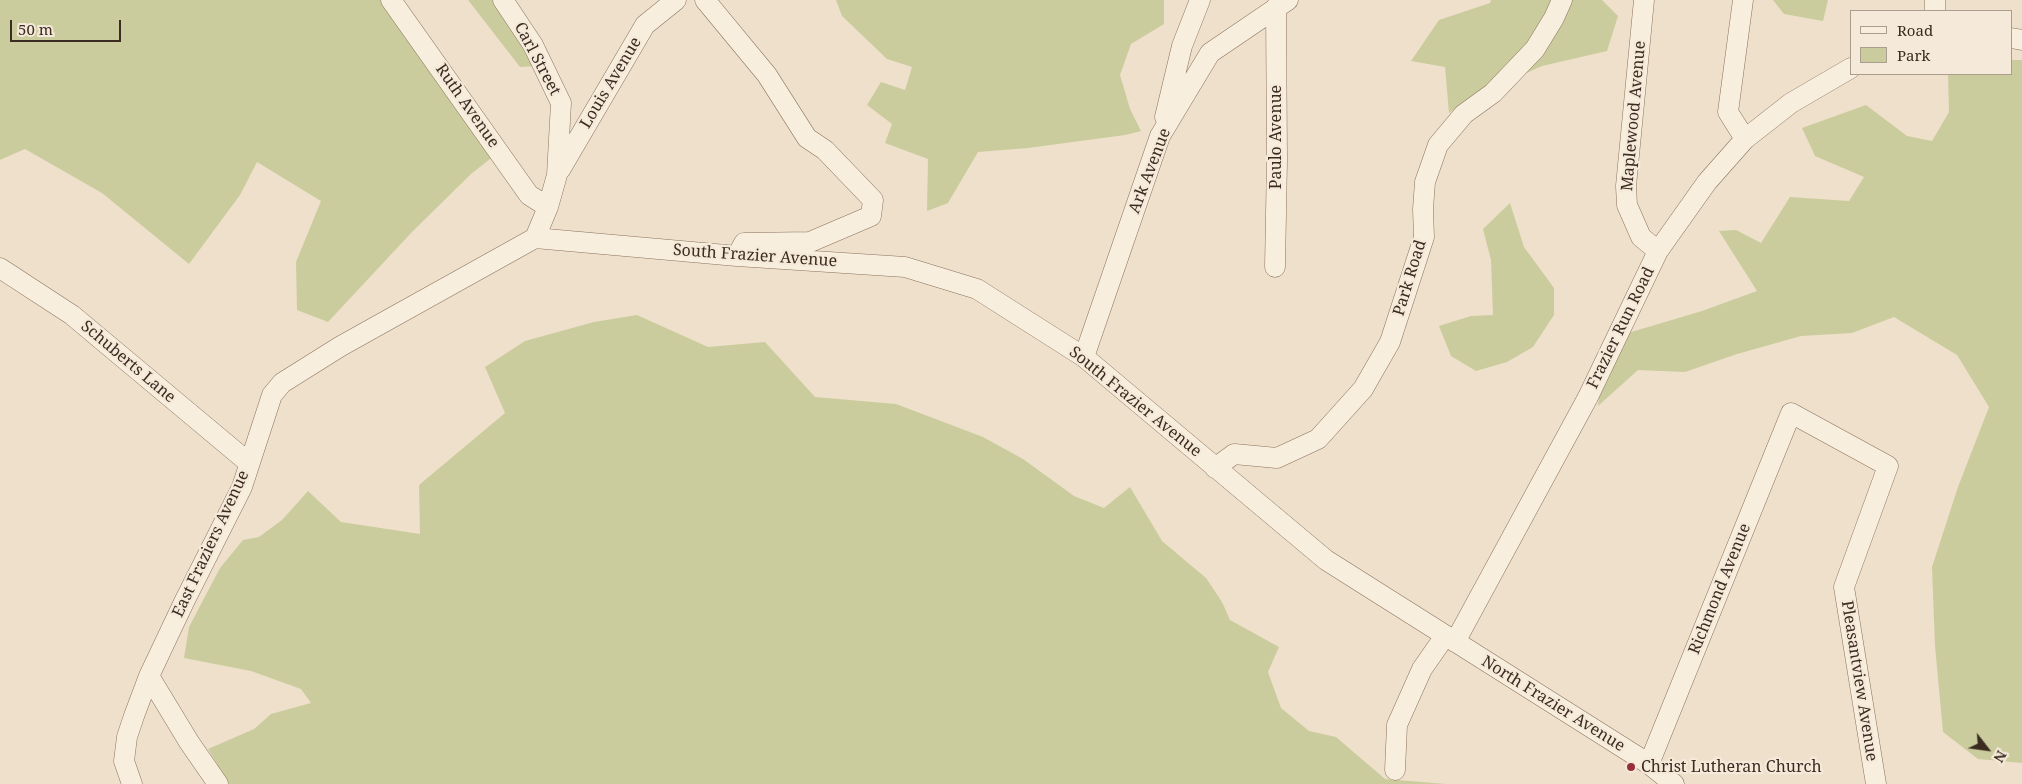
<!DOCTYPE html>
<style>
body{margin:0}
#map{position:relative;width:2022px;height:784px;overflow:hidden;background:#eee0ca;font-family:"Noto Serif",serif}
canvas{display:block}
.legend{position:absolute;left:1850px;top:10px;width:162px;height:65px;box-sizing:border-box;background:#f5ead9;border:1px solid #ab9e8f;margin:0;padding:6px 9px;list-style:none;font-size:15px;color:#3b2b21}
.legend li{display:flex;align-items:center;gap:10px;height:25px}
.legend b{width:25px;border:1px solid #ab9e8f}
.north{position:absolute;left:1962px;top:724px;width:50px;height:50px;-webkit-text-stroke:4px #f5ead9;paint-order:stroke;rotate:120deg;font-size:14px;font-weight:700;line-height:20px;text-align:center;color:#3b2b21}
.north::after{content:'';display:block;margin:auto;width:18px;height:22px;background:#3b2b21;clip-path:polygon(50% 0,100% 100%,50% 72%,0 100%)}
.scale{position:absolute;left:10px;top:20px;width:111px;height:22px;box-sizing:border-box;border:2px solid #3b2b21;border-top:0;padding-left:6px;font-size:15px;line-height:18px;white-space:nowrap;color:#3b2b21;-webkit-text-stroke:4px #f5ead9;paint-order:stroke}
</style>
<div id="map">
<canvas width="2022" height="784"></canvas>
<ul class="legend">
<li><b style="height:6px;background:#f8eedd"></b>Road</li>
<li><b style="height:14px;background:#cbcc9d"></b>Park</li>
</ul>
<div class="north">N</div>
<div class="scale">50 m</div>
</div>
<script>
const context = document.querySelector('canvas').getContext('2d');
context.lineJoin = 'round';
function fill(path, color) { context.fillStyle = color; context.fill(path, 'evenodd'); }
const toPath = rows => new Path2D(rows.map(r => 'M' + r).join(''));
function trace(path, color, width, dash) { context.strokeStyle = color; context.lineWidth = width; context.lineCap = dash ? 'butt' : 'round'; context.setLineDash(dash || []); context.stroke(path); }
function write(font, color, halo, rows, align = 'center') {
  context.font = font + ' "Noto Serif",serif'; context.lineWidth = 4.5; context.setLineDash([]); context.textBaseline = 'middle'; context.strokeStyle = halo; context.fillStyle = color; for (const [text, x, y, turn = 0] of rows) {
    context.save(); context.translate(x, y); context.rotate((+turn || 0) * Math.PI / 180); context.textAlign = isNaN(turn) ? turn : align; if (halo) context.strokeText(text, 0, 0); context.fillText(text, 0, 0); context.restore();
  }
}
fill(toPath([
 [0,0,381,0,495,155,471,174,412,232,328,322,297,310,296,262,321,201,257,162,240,195,189,264,102,193,25,149,0,160],
 [468,0,496,0,536,66,520,67],
 [836,0,1164,0,1164,24,1131,44,1120,75,1130,109,1141,131,1125,135,1028,148,978,152,948,203,927,211,928,159,885,143,892,124,867,105,881,82,905,90,912,67,887,59,842,16],
 [1491,0,1602,0,1618,16,1607,51,1542,66,1471,98,1449,113,1445,67,1411,61,1439,20,1490,3],
 [1773,0,1828,0,1823,21,1784,14],
 [2011,60,2022,60,2022,763,1978,759,1943,732,1935,646,1932,567,1958,487,1989,407,1957,355,1894,317,1852,333,1801,336,1737,354,1685,372,1638,370,1598,406,1602,378,1628,333,1702,311,1757,291,1719,231,1736,230,1761,243,1790,197,1849,201,1864,177,1815,156,1802,128,1866,105,1907,136,1932,141,1949,112,1948,74,2011,74],
 [1510,203,1524,247,1554,288,1554,315,1533,347,1507,362,1476,371,1451,356,1439,326,1471,316,1493,315,1491,260,1483,229],
 [637,315,708,347,765,342,815,397,896,404,983,437,1023,459,1074,496,1104,508,1130,487,1162,541,1206,578,1222,602,1230,620,1279,647,1268,672,1281,708,1309,731,1336,737,1385,779,1446,784,229,784,208,749,254,729,271,714,311,703,301,689,251,671,184,658,189,627,220,568,243,540,259,537,282,520,308,491,341,522,420,534,419,485,505,413,485,367,525,341,594,322]
]), '#cbcc9d');
const minor = toPath([
 [391,0,529,195,548,207],
 [503,0,533,45,561,103,557,175,548,207,535,238],
 [705,0,767,75,807,138,825,150,873,200,871,216,810,242,744,243,737,256],
 [1644,0,1626,186,1627,205,1641,237,1658,251],
 [1743,0,1728,112,1745,139],
 [1935,11,1935,0],
 [2011,38,2022,40],
 [1165,117,1182,46,1200,0],
 [560,170,645,25,676,0],
 [535,238,737,256,905,267,977,289,1084,357,1326,560,1649,764,1674,784],
 [1275,267,1277,160,1276,7],
 [0,268,72,315,249,463],
 [1084,357,1160,136,1210,53,1288,0],
 [1215,468,1234,454,1277,458,1318,439,1363,389,1390,342,1424,237,1423,209,1425,182,1438,145,1464,114,1493,93,1535,49,1554,18,1562,0],
 [1455,642,1588,397,1658,251,1707,182,1745,139,1791,103,1851,68],
 [149,676,189,742,218,784],
 [1649,764,1791,413,1888,466,1844,587,1876,784],
 [1395,770,1397,725,1422,669,1445,636],
 [132,784,124,761,127,737,134,716,149,676,185,600,242,487,272,395,282,383,341,346,535,238]
]);
trace(minor, '#8a725e', 21);
trace(minor, '#f8eedd', 20);
for (const [x, y, r, color] of [
 [1631,767,5,"#97303a"]
]) { const dot = new Path2D(); dot.arc(x, y, r, 0, 2 * Math.PI); context.fillStyle = color; context.fill(dot); trace(dot, '#f5ead9', 2); }
write('16px', '#3b2b21', '#f5ead9', [
 ["Carl Street",537,59,62],
 ["Louis Avenue",611,83,-59],
 ["Ruth Avenue",467,106,55],
 ["Maplewood Avenue",1634,116,-85],
 ["Paulo Avenue",1276,137,-90],
 ["Ark Avenue",1150,171,-69],
 ["South Frazier Avenue",755,256,4],
 ["Park Road",1410,278,-73],
 ["Frazier Run Road",1621,328,-64],
 ["Schuberts Lane",128,362,40],
 ["South Frazier Avenue",1135,402,39],
 ["East Fraziers Avenue",211,544,-65],
 ["Richmond Avenue",1720,589,-68],
 ["Pleasantview Avenue",1859,681,81],
 ["North Frazier Avenue",1553,704,32]
]);
write('16px', '#3b2b21', '#f5ead9', [
 ["Christ Lutheran Church",1641,767]
], 'left');
</script>
